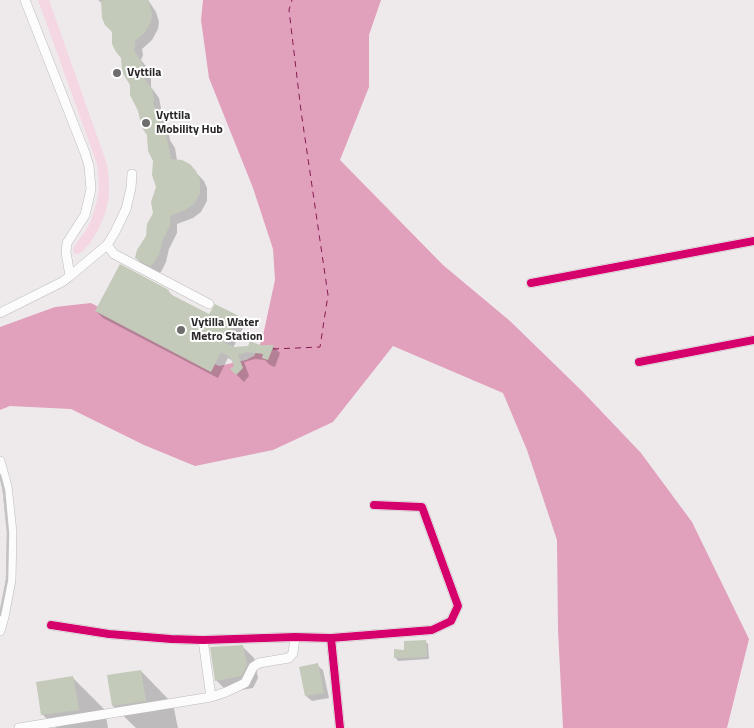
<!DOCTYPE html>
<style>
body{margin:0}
canvas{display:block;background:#eeeaec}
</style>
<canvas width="754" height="728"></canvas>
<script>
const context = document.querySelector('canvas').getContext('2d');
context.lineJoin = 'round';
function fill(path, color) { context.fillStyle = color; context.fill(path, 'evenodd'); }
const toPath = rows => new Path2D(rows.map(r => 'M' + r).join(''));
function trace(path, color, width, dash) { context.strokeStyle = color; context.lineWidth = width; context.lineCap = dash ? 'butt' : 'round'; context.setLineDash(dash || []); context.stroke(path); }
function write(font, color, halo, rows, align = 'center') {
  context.font = font + ' "Titillium Web",sans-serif'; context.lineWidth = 4; context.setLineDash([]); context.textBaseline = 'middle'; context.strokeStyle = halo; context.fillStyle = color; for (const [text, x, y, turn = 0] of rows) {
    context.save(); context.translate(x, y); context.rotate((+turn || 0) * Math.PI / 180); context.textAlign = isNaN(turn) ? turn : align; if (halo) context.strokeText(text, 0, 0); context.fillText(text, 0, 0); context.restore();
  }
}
fill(toPath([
 [38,0,49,0,107,164,109,179,109,197,105,214,98,230,90,243,82,252,77,254,74,253,73,249,75,245,86,230,91,221,98,197,99,186,97,164]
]), '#f4d7e3');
fill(toPath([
 [203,0,381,0,369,35,369,87,340,160,443,265,510,321,583,392,641,453,692,522,749,639,727,728,563,728,558,630,557,540,527,450,503,393,393,346,333,422,273,450,195,466,144,445,71,409,10,406,0,410,0,327,55,307,91,303,167,342,219,366,246,360,254,356,262,340,275,280,273,249,253,188,209,78,201,20]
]), '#e1a0bc');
fill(toPath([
 [98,0,148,0,156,12,159,22,158,29,152,40,142,49,143,55,141,60,148,69,151,80,151,87,159,98,161,108,160,113,168,128,170,140,175,148,177,160,189,165,204,181,207,188,207,201,201,212,193,218,177,224,177,233,169,249,166,262,161,272,158,273,144,266,136,258,147,237,155,214,157,187,155,160,148,134,113,31,103,4],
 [168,291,175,298,209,316,238,317,245,324,233,348,273,346,280,353,275,367,270,365,265,360,255,359,244,362,249,376,244,382,231,369,235,366,233,361,228,358,218,378,103,318,96,311],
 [425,641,428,644,429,659,398,661,395,657],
 [242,646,254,658,258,678,253,688,228,692,216,680],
 [317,665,323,670,329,698,312,701,306,696],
 [141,671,173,704,178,728,136,728,113,706],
 [72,677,105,710,108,728,56,728,42,714]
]), '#0003');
trace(toPath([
 [273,349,320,347,328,295,301,111,289,10,292,0]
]), '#871c55', 1, [6, 5]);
fill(toPath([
 [101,0,147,0,149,3,152,14,151,21,145,32,135,41,135,46,134,51,141,60,144,71,144,78,152,89,154,100,153,104,161,119,163,131,167,139,171,159,182,160,190,164,196,171,200,180,200,193,194,204,185,210,170,216,170,225,162,241,161,248,159,254,153,264,150,266,135,258,137,250,146,236,147,224,153,213,151,202,156,187,152,175,153,161,148,151,147,135,142,128,138,111,130,95,130,85,122,72,121,58,116,52,112,44,112,32,105,25,102,18],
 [120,264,169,290,168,293,209,314,215,304,239,316,225,343,234,347,248,346,250,341,260,345,274,345,268,360,262,358,263,354,247,352,238,355,243,368,236,375,230,369,234,366,230,357,221,352,211,372,95,311],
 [426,640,427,657,394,658,394,649,404,650,404,641],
 [243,645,247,665,241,676,215,681,210,647],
 [318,663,324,693,305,696,299,667],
 [141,670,146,701,112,706,107,675],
 [73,676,79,710,41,715,36,682]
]), '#c4cab9');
const minor = toPath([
 [25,0,85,153,89,166,91,189,85,215,67,243,66,252,70,276],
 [107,245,114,254,209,304],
 [531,283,754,241],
 [0,313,62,282,70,276,107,245,115,232,126,209,131,188,132,174],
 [639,362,754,340],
 [0,461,7,486,12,532,11,580,4,617,0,631],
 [51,625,109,634,171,639,203,640,295,637,331,638,340,728],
 [331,638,432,630,451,621,458,606,422,507,374,505],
 [211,697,226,692,245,683,253,667,259,663,289,658,293,653,295,637],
 [19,728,211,697,203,640]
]);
trace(minor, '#bcbabb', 10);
trace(minor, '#fcfcfc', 9);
trace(toPath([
 [0,475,4,490,8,533,7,580,0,615]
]), '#c4c2c2', 2.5);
trace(toPath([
 [531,283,754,241],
 [639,362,754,340],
 [51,625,109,634,171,639,203,640,295,637,331,638,340,728],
 [331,638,432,630,451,621,458,606,422,507,374,505]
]), '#d6006c', 8);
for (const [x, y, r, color] of [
 [117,73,5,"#6f6c6d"],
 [146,123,5,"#6f6c6d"],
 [181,330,5,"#6f6c6d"]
]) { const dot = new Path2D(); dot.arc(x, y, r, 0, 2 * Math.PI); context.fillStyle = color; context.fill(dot); trace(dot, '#fff', 2); }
write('bold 12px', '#2b2829', '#fff', [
 ["Vyttila",127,73],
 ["Vyttila",156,116],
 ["Mobility Hub",156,130],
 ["Vytilla Water",191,323],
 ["Metro Station",191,337]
], 'left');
</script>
